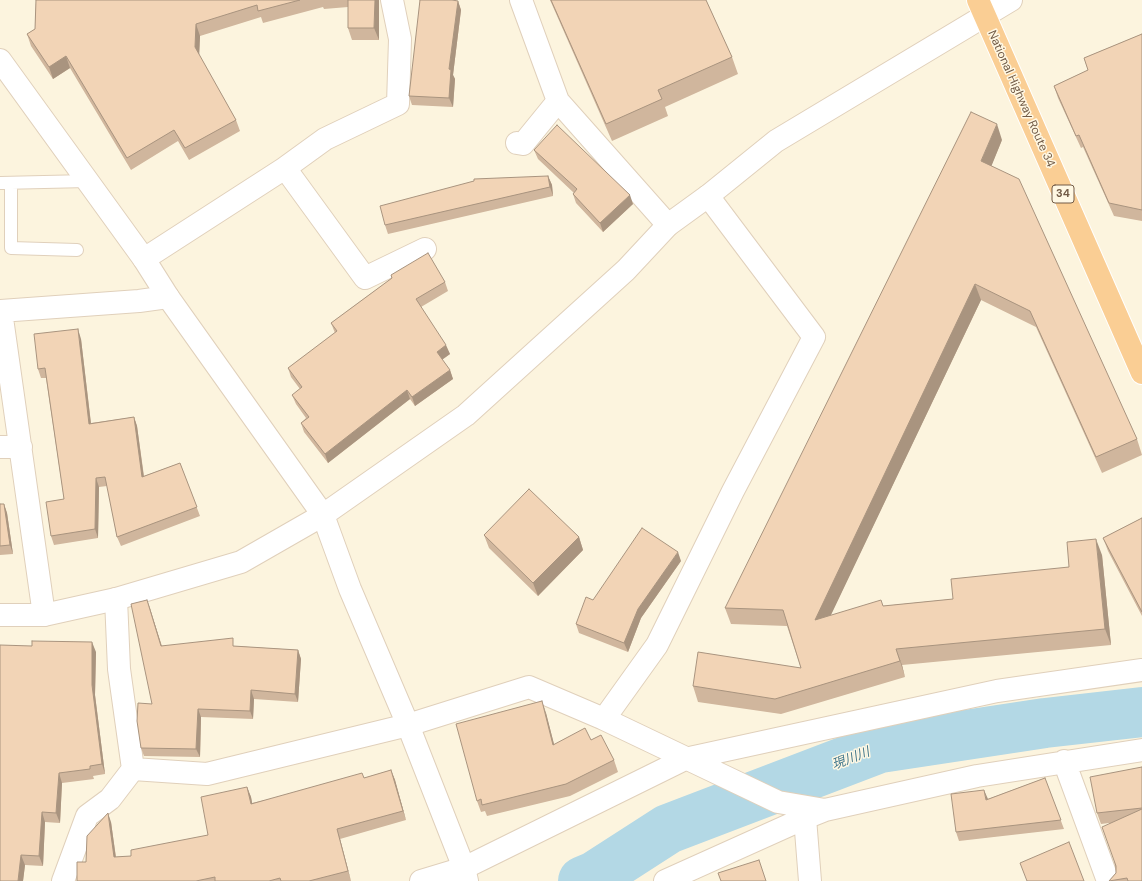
<!DOCTYPE html>
<meta charset="utf-8">
<style>
body{margin:0}
canvas{display:block;background:#fcf4de}
</style>
<canvas width="1142" height="881"></canvas>
<script>
const context = document.querySelector('canvas').getContext('2d');
context.lineJoin = 'round';
const toPath = rows => new Path2D(rows.map(r => 'M' + r).join(''));
function trace(path, color, width, dash) { context.strokeStyle = color; context.lineWidth = width; context.lineCap = dash ? 'butt' : 'round'; context.setLineDash(dash || []); context.stroke(path); }
function fill(path, color) { context.fillStyle = color; context.fill(path, 'evenodd'); }
function write(font, color, halo, rows, align = 'center') {
  context.font = font + ' "DM Sans","Noto Sans JP",sans-serif'; context.lineWidth = 3; context.setLineDash([]); context.textBaseline = 'middle'; context.strokeStyle = halo; context.fillStyle = color; for (const [text, x, y, turn = 0] of rows) {
    context.save(); context.translate(x, y); context.rotate((+turn || 0) * Math.PI / 180); context.textAlign = isNaN(turn) ? turn : align; if (halo) context.strokeText(text, 0, 0); context.fillText(text, 0, 0); context.restore();
  }
}
trace(toPath([
 [583,881,595,876,668,829,880,748,1045,723,1142,712]
]), '#b3d8e5', 50);
const service = toPath([
 [0,183,88,181],
 [11,183,11,248,77,250]
]);
const minor = toPath([
 [521,0,558,101,668,225],
 [517,143,523,144,558,101],
 [285,168,365,278,425,249],
 [144,259,285,168,325,139,398,104,400,39,392,0],
 [0,311,139,301,168,297],
 [1,311,44,615],
 [0,447,21,447],
 [116,599,119,669,133,769,207,774,408,725,529,687,604,719,657,645,733,491,814,337,708,196],
 [604,719,778,802,825,810],
 [1064,761,1108,881],
 [805,818,810,881],
 [63,881,87,816,110,799,133,769],
 [421,881,464,868,685,759,997,691,1142,670],
 [665,881,805,818,825,810,977,776,1142,750]
]);
const tertiary = toPath([
 [0,60,144,259,168,297,323,515,350,589,408,725,464,868,467,881],
 [0,615,44,615,116,599,241,562,323,515,466,415,626,270,668,225,708,196,776,141,1011,0]
]);
const trunk = toPath([
 [978,0,1142,373]
]);
trace(service, '#e0d0bb', 14);
trace(minor, '#e0d0bb', 24);
trace(tertiary, '#e0d0bb', 24);
trace(trunk, '#fff', 24);
trace(service, '#fff', 12);
trace(minor, '#fff', 22);
trace(tertiary, '#fff', 22);
trace(trunk, '#face94', 22);
fill(toPath([
 [36,0,379,0,379,40,352,40,348,28,348,7,324,9,323,7,263,23,261,17,200,36,199,55,236,120,240,131,189,160,178,141,131,170,70,68,53,79,31,46,27,34,35,29],
 [550,0,706,0,732,57,738,74,665,107,668,116,612,141],
 [458,1,461,10,453,75,455,79,453,107,412,105,409,96],
 [1142,34,1142,221,1114,216,1083,147,1081,148,1058,98,1054,86,1088,70,1084,58],
 [1002,140,991,166,1137,439,1142,455,1102,473,1036,327,981,300,830,616,883,606,953,599,1069,567,1102,555,1111,645,902,665,905,677,781,714,698,702,693,686,801,668,787,626,731,624,725,608],
 [534,150,633,204,603,232,576,203,573,194,574,193,538,159],
 [548,176,552,185,553,196,388,234,385,225],
 [391,275,445,282,448,291,421,307,450,354,442,360,450,370,453,379,415,406,410,399,328,463,304,432,301,423,306,418,296,404,292,395,300,389,291,377,288,368,335,333,331,323,392,278],
 [81,339,91,423,134,417,137,426,144,476,180,463,200,516,121,546,117,537,107,486,99,487,98,538,54,545,51,536,64,499,46,378,41,378,38,369],
 [0,504,4,504,7,513,13,554,0,555],
 [1142,518,1142,616,1108,551,1103,538],
 [484,535,579,537,583,550,538,596,489,548],
 [681,561,641,618,628,652,579,633,576,624,593,600],
 [147,600,162,646,235,646,298,650,301,659,298,702,254,699,253,719,201,717,200,757,144,756,141,748,152,704],
 [32,646,96,652,95,695,105,774,93,776,94,779,62,783,60,823,45,822,43,866,25,865,23,881,0,881],
 [546,713,554,744,591,740,614,760,618,772,570,796,487,816,485,811,481,812,477,801],
 [1142,767,1142,881,1109,881,1116,873,1109,823,1101,824,1097,813],
 [391,770,395,780,406,820,340,839,351,881,77,881,86,862,111,822,116,857,131,856,208,835,247,787,251,797,252,803,364,778],
 [1045,778,1064,829,959,841,956,832,988,799]
]), '#d0b69d');
fill(toPath([
 [375,0,379,0,379,40,374,28],
 [458,1,461,10,453,75,455,79,453,107,449,98,449,69],
 [196,24,200,36,199,59,195,47],
 [66,56,70,68,53,79,49,67],
 [997,124,1002,140,987,177,981,161],
 [548,176,552,185,553,196,550,187],
 [630,195,633,204,603,232,600,223],
 [975,284,981,300,821,636,815,620],
 [78,329,81,339,92,433,89,424],
 [446,345,450,354,440,361,437,352],
 [450,370,453,379,415,406,412,397],
 [407,390,410,399,328,463,325,454],
 [134,417,137,426,145,486,142,477],
 [96,478,99,487,98,538,95,529],
 [4,504,7,513,13,554,10,545],
 [579,537,583,550,538,596,533,583],
 [1096,539,1102,555,1111,645,1105,629],
 [678,552,681,561,641,618,628,652,624,643,638,609],
 [147,600,150,608,164,654,161,646],
 [92,642,96,652,95,695,105,774,102,764,92,685],
 [896,649,902,665,905,677,900,661],
 [298,650,301,659,298,702,295,694],
 [251,690,254,699,253,719,250,711],
 [542,701,546,713,557,756,553,745],
 [198,709,201,717,200,757,196,749],
 [391,770,395,780,406,820,403,811],
 [59,773,62,783,60,823,56,813],
 [247,787,251,797,254,813,251,804],
 [984,790,988,799,986,800],
 [42,812,45,822,43,866,39,856],
 [108,813,111,822,117,866,114,857],
 [337,829,340,839,351,881,348,871],
 [21,855,25,865,23,881,18,881]
]), '#a9947f');
const building = toPath([
 [36,0,300,0,258,11,257,5,196,24,195,47,236,120,185,148,174,130,127,158,66,56,49,67,27,34,35,29,36,0],
 [348,0,375,0,374,28,348,28,348,0],
 [420,0,452,0,458,1,449,69,451,70,449,98,409,96,420,0],
 [551,0,706,0,732,57,658,90,662,99,606,124,551,0],
 [1142,34,1142,210,1109,203,1079,135,1076,136,1054,86,1088,70,1084,58,1142,34],
 [971,112,997,124,981,161,1019,179,1137,439,1096,457,1030,311,975,284,815,620,881,600,883,606,953,599,951,579,1069,567,1067,542,1096,539,1105,629,896,649,900,661,775,699,693,686,698,652,801,668,783,610,725,608,971,112],
 [557,125,630,195,600,223,573,194,577,189,534,150,557,125],
 [548,176,550,187,385,225,380,206,474,181,474,179,548,176],
 [428,253,445,282,416,299,446,345,437,352,450,370,412,397,407,390,325,454,301,423,309,417,292,395,302,387,288,368,337,331,331,323,392,278,391,275,428,253],
 [78,329,89,424,134,417,142,477,180,463,197,507,117,537,105,477,96,478,95,529,51,536,46,502,64,499,45,368,38,369,34,334,78,329],
 [529,489,579,537,533,583,484,535,529,489],
 [0,504,4,504,10,545,0,546,0,504],
 [1142,518,1142,612,1103,538,1142,518],
 [642,528,678,552,638,609,624,643,576,624,586,597,593,600,642,528],
 [147,600,161,646,233,638,233,646,298,650,295,694,251,690,250,711,198,709,196,749,141,748,137,721,138,703,152,704,131,604,147,600],
 [32,641,92,642,92,685,102,764,90,766,90,769,59,773,56,813,42,812,39,856,21,855,18,881,0,881,0,645,32,646,32,641],
 [542,701,553,745,585,728,591,740,601,735,614,760,566,784,482,805,481,799,477,801,456,724,542,701],
 [1142,767,1142,808,1097,813,1090,777,1142,767],
 [391,770,403,811,337,829,348,871,309,881,281,881,280,878,269,881,215,881,215,877,196,881,77,881,77,862,86,862,87,836,108,813,114,857,131,856,131,850,208,835,201,797,247,787,251,804,362,773,364,778,391,770],
 [1045,778,1061,820,956,832,951,794,984,790,986,800,1045,778],
 [1142,809,1142,881,1128,881,1127,878,1109,881,1116,873,1116,866,1102,827,1142,809],
 [1069,842,1084,881,1027,881,1020,863,1069,842],
 [759,860,766,881,721,881,718,873,759,860]
]);
fill(building, '#f2d4b6');
trace(building, '#a9947f', 1);
for (const [x, y, w] of [
 [1063,194,22]
]) { const box = new Path2D(); box.roundRect(x - w / 2, y - 9, w, 18, 3); context.fillStyle = '#fff8e4'; context.fill(box); trace(box, '#725b46', 1); }
write('bold 11px', '#725b46', null, [
 ["34",1063,194]
]);
write('12px', '#725b46', '#fff8e4', [
 ["National Highway Route 34",1021,99,66]
]);
write('italic 13px', '#43788d', '#fff8e4', [
 ["現川川",851,759,-21]
]);
</script>
